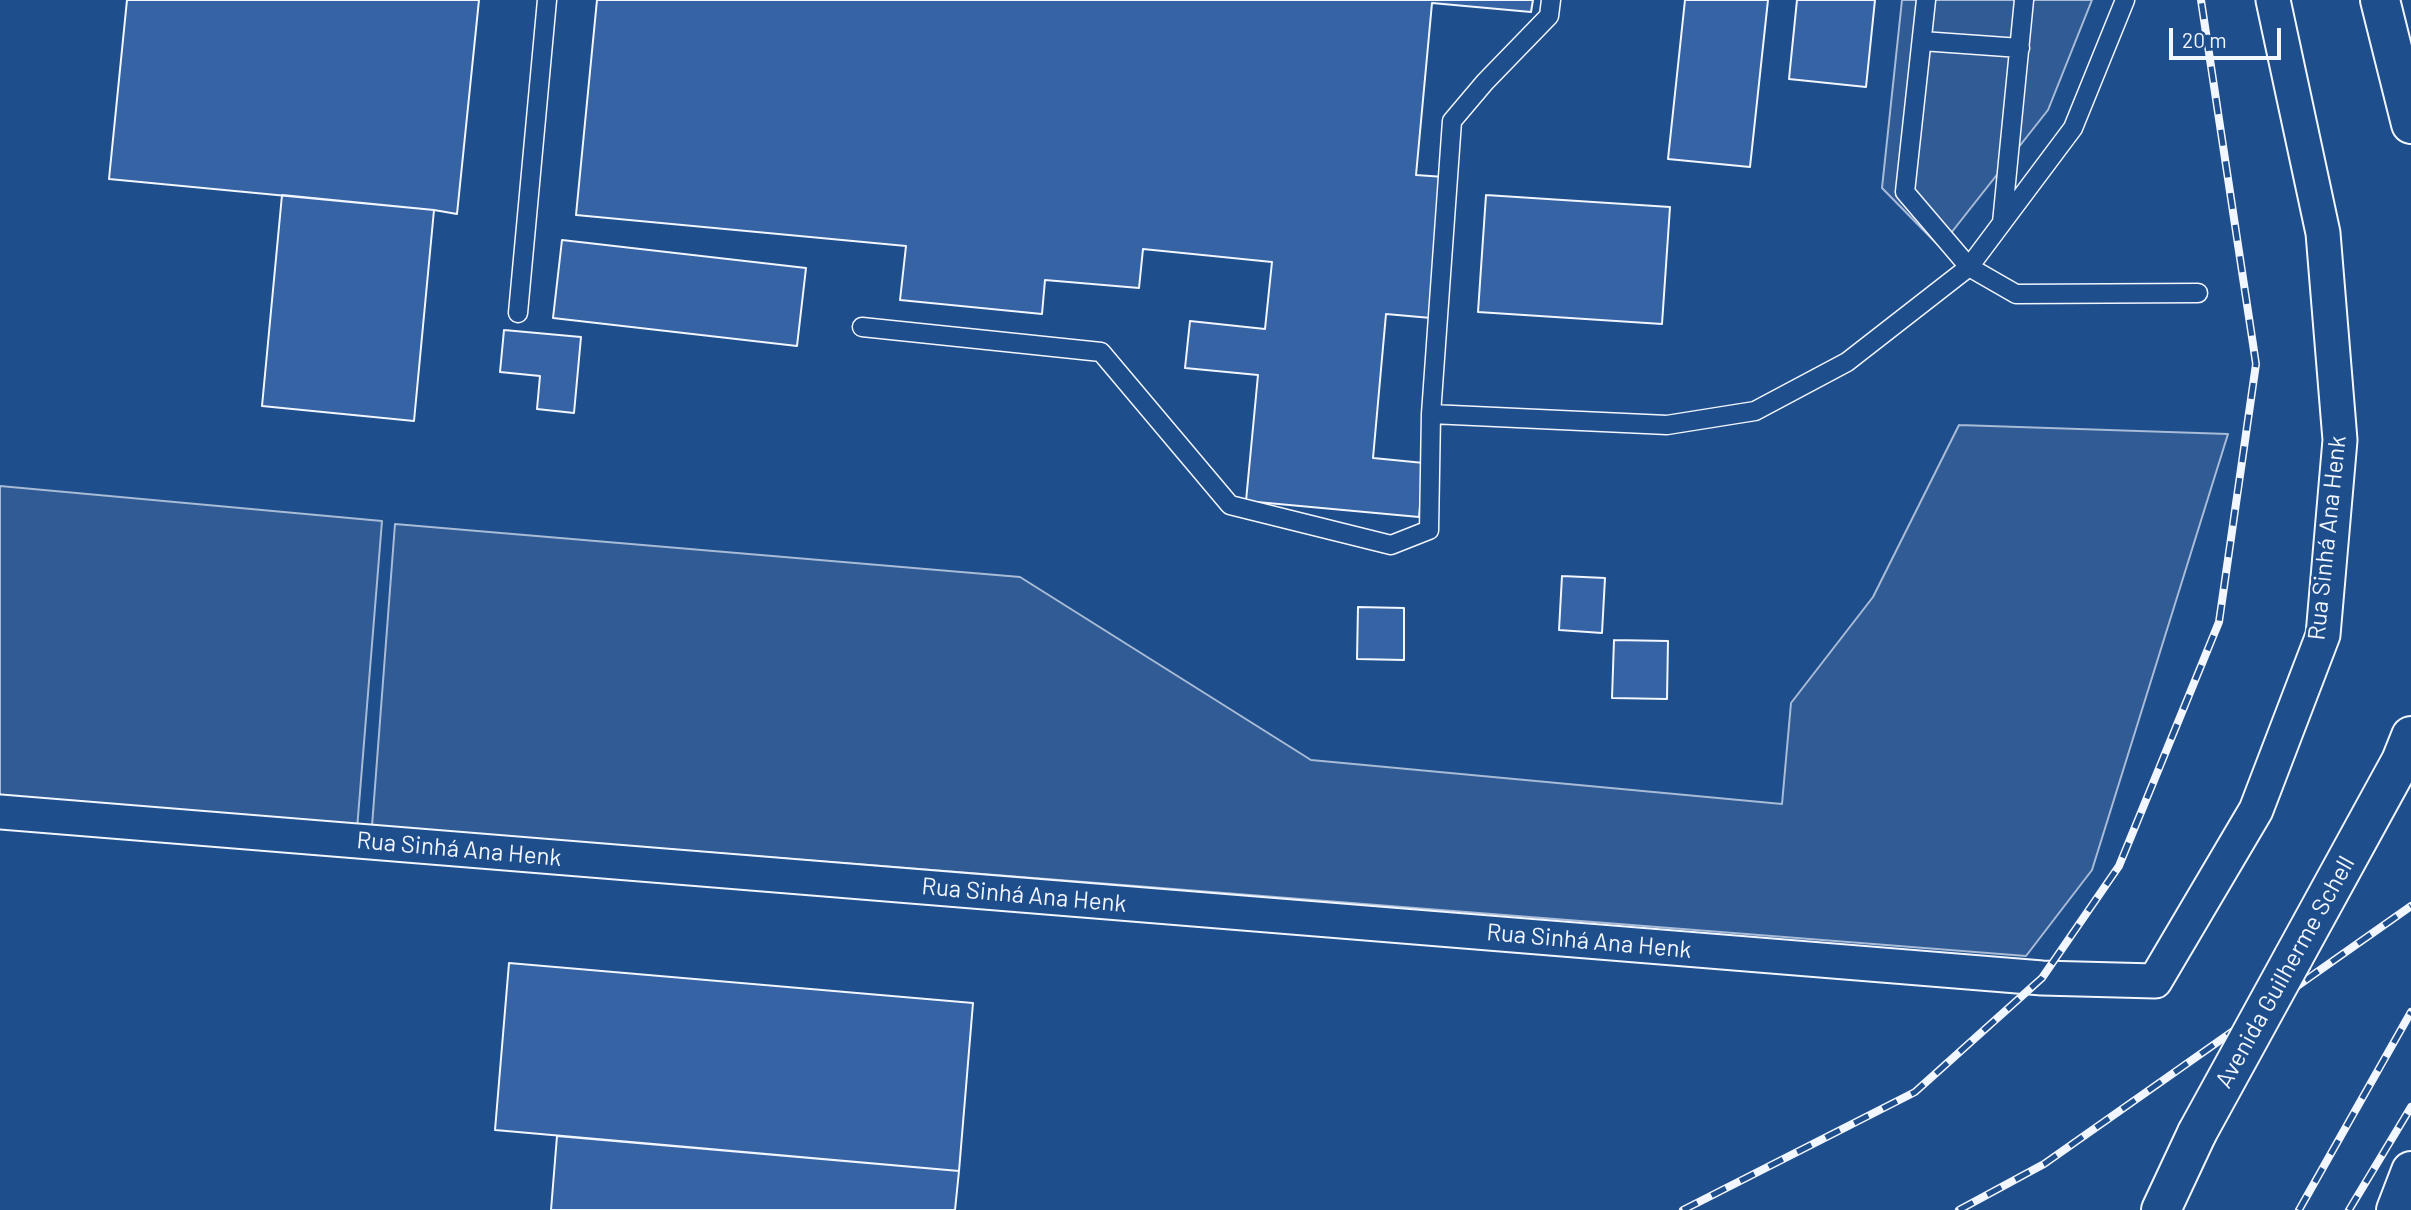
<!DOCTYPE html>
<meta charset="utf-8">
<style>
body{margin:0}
#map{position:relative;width:2411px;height:1210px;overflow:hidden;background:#1f4e8c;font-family:Barlow,sans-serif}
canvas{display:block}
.scale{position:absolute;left:2169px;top:28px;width:112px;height:32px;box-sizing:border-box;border:4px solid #f2f6ff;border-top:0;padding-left:9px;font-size:21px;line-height:24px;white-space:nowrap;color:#f2f6ff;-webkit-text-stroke:5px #1f4e8c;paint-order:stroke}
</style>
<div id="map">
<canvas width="2411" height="1210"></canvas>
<div class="scale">20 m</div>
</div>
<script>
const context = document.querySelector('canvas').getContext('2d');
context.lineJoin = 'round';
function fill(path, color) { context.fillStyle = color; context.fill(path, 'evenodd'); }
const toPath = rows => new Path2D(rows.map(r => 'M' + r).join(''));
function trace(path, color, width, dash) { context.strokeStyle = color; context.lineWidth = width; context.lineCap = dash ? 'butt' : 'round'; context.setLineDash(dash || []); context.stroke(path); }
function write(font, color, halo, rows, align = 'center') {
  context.font = font + ' Barlow,sans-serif'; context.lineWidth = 5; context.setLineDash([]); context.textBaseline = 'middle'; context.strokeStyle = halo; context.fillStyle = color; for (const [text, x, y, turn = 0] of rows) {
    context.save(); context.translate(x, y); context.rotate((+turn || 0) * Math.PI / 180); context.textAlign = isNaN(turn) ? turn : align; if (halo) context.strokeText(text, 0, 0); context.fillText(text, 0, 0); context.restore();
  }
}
const built = toPath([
 [1902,0,2092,0,2048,110,1940,247,1882,188,1902,0],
 [1959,425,2228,434,2092,870,2026,956,372,826,395,524,1020,577,1311,760,1782,804,1791,703,1873,597,1959,425],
 [0,486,382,521,357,829,0,798,0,486]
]);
fill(built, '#305b95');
trace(built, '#a8bbd7', 2);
const building = toPath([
 [127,0,479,0,457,214,434,210,109,179,127,0],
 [597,0,1533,0,1531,12,1432,3,1416,175,1444,177,1431,318,1386,314,1373,458,1424,463,1419,517,1246,501,1258,375,1185,368,1190,321,1265,329,1272,262,1143,249,1139,288,1045,280,1042,314,900,300,906,246,576,215,597,0],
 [1685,0,1768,0,1750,167,1668,159,1685,0],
 [1797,0,1875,0,1866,87,1789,79,1797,0],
 [282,195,434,210,414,421,262,406,282,195],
 [1486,195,1670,207,1662,324,1478,312,1486,195],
 [562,240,806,268,797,346,553,318,562,240],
 [504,330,581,337,574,413,537,409,540,376,500,372,504,330],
 [1562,576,1605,578,1602,633,1559,630,1562,576],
 [1358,607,1404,608,1404,660,1357,659,1358,607],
 [1614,640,1668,641,1667,699,1612,698,1614,640],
 [509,963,973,1003,959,1171,495,1130,509,963],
 [557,1136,959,1171,955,1210,551,1210,557,1136]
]);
fill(building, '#3563a3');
trace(building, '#f2f6ff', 2);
const service = toPath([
 [1926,0,1905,192,1969,267,2016,294,2198,293],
 [1922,41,2020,48],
 [2002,223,2024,0],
 [518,313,547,0],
 [862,327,1101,352,1230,505,1391,545,1429,530,1431,414,1667,425,1755,411,1847,362,1969,267,2073,128,2125,0],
 [1431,414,1452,121,1485,82,1549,16,1551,0]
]);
const minor = toPath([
 [0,812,2042,978,2155,981,2256,810,2323,635,2340,440,2323,233,2273,0]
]);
const secondary = toPath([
 [2380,0,2411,124],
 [2293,958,2401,761,2411,736],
 [2161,1210,2197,1133]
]);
const motorway = toPath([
 [2396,1210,2411,1171]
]);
trace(service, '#f2f6ff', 21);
trace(minor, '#f2f6ff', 37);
trace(secondary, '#f2f6ff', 42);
trace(motorway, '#f2f6ff', 42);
trace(service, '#1f4e8c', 18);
trace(minor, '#1f4e8c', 33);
trace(secondary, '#1f4e8c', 38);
trace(motorway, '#1f4e8c', 38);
const rail = toPath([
 [1683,1210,1915,1092,2042,978,2119,866,2219,622,2256,364,2201,0],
 [1959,1210,2044,1164,2411,906],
 [2299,1210,2411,1012],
 [2349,1210,2411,1107]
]);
trace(rail, '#f2f6ff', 8);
trace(rail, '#1f4e8c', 5, [16]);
const secondaryBridge = toPath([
 [2197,1133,2293,958]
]);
trace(secondaryBridge, '#f2f6ff', 42, []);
trace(secondaryBridge, '#1f4e8c', 38);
write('24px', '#f2f6ff', '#1f4e8c', [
 ["Rua Sinhá Ana Henk",2327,538,-84],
 ["Rua Sinhá Ana Henk",459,849,5],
 ["Rua Sinhá Ana Henk",1024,895,5],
 ["Rua Sinhá Ana Henk",1589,941,5],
 ["Avenida Guilherme Schell",2285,972,-61]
]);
</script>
